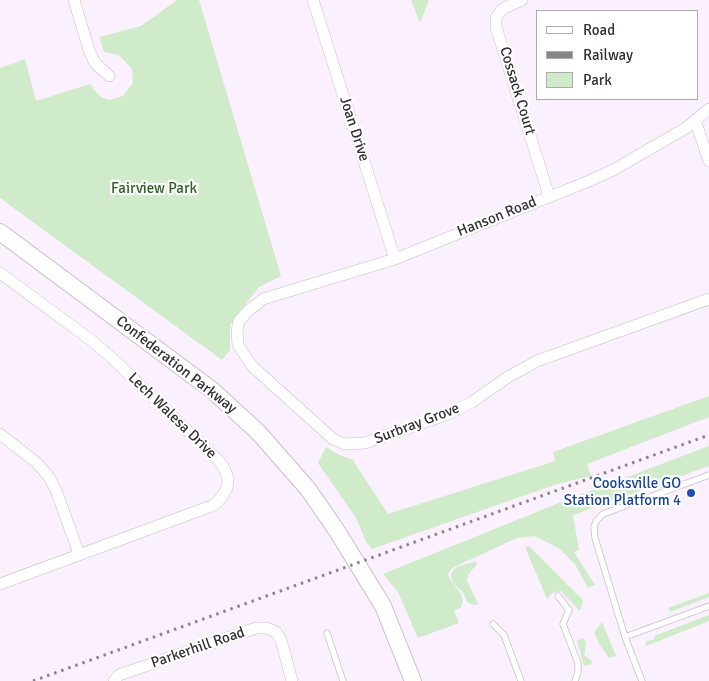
<!DOCTYPE html>
<style>
body{margin:0}
#map{position:relative;width:709px;height:681px;overflow:hidden;background:#fbf0fd;font-family:Signika,sans-serif}
canvas{display:block}
.legend{position:absolute;left:536px;top:10px;width:162px;height:90px;box-sizing:border-box;background:#fff;border:1px solid #aeabae;margin:0;padding:6px 9px;list-style:none;font-size:15px;color:#342e35}
.legend li{display:flex;align-items:center;gap:10px;height:25px}
.legend b{width:25px;border:1px solid #aeabae}
</style>
<div id="map">
<canvas width="709" height="681"></canvas>
<ul class="legend">
<li><b style="height:6px;background:#fff"></b>Road</li>
<li><b style="height:6px;background:#8b838c"></b>Railway</li>
<li><b style="height:14px;background:#cfebca"></b>Park</li>
</ul>
</div>
<script>
const context = document.querySelector('canvas').getContext('2d');
context.lineJoin = 'round';
function fill(path, color) { context.fillStyle = color; context.fill(path, 'evenodd'); }
const toPath = rows => new Path2D(rows.map(r => 'M' + r).join(''));
function trace(path, color, width, dash) { context.strokeStyle = color; context.lineWidth = width; context.lineCap = dash ? 'butt' : 'round'; context.setLineDash(dash || []); context.stroke(path); }
function write(font, color, halo, rows, align = 'center') {
  context.font = font + ' Signika,sans-serif'; context.lineWidth = 4.5; context.setLineDash([]); context.textBaseline = 'middle'; context.strokeStyle = halo; context.fillStyle = color; for (const [text, x, y, turn = 0] of rows) {
    context.save(); context.translate(x, y); context.rotate((+turn || 0) * Math.PI / 180); context.textAlign = isNaN(turn) ? turn : align; if (halo) context.strokeText(text, 0, 0); context.fillText(text, 0, 0); context.restore();
  }
}
fill(toPath([
 [177,0,199,0,281,276,259,287,230,325,230,350,222,360,0,198,0,68,25,59,36,101,90,84,95,91,101,97,109,100,123,96,133,83,132,69,119,55,104,52,99,37,141,26],
 [411,0,429,0,420,23],
 [709,396,709,417,587,464,591,476,557,484,372,549,366,542,356,518,318,463,326,447,337,454,355,461,354,462,388,514,555,461,553,452],
 [709,446,709,466,573,515,579,550,574,552,595,585,588,588,575,564,560,549,535,536,517,538,452,568,448,574,450,579,461,594,463,602,460,608,454,611,459,623,418,638,398,592,383,574,569,499],
 [529,546,583,600,580,611,561,591,552,593,547,599,525,547],
 [476,561,477,564,468,575,467,581,478,604,474,605,468,603,462,591,454,584,451,577,452,572,457,567],
 [709,593,709,597,670,612,668,608],
 [709,615,709,621,646,646,645,645,647,641,655,639,654,636],
 [602,622,616,656,609,658,600,645,594,633],
 [583,638,586,643,584,655,591,660,593,664,584,666,577,641]
]), '#cfebca');
const lane = toPath([
 [558,596,569,610,563,624,578,663,578,673,575,681],
 [493,624,504,635,521,681],
 [327,633,343,681],
 [625,637,709,606],
 [642,681,625,637,595,538,594,527,596,521,603,514,709,475]
]);
const street = toPath([
 [74,0,89,50,95,63,109,76],
 [313,0,395,259],
 [522,0,502,9,496,18,496,27,549,196],
 [709,109,686,128,615,169,589,181,395,259,263,299,248,311,239,321,237,331,238,345,252,366,333,439,345,444,365,443,448,414,472,402,508,377,537,361,709,299],
 [695,120,709,161],
 [0,273,91,340,112,358,220,462,225,470,228,479,227,488,222,497,214,505,0,584],
 [0,434,37,463,49,477,56,490,79,554],
 [114,681,119,675,256,628,267,628,276,632,281,640,292,681]
]);
const secondary = toPath([
 [0,232,212,390,258,432,308,489,337,531,383,606,413,681]
]);
trace(lane, '#cabdcc', 7);
trace(street, '#cabdcc', 12);
trace(secondary, '#cabdcc', 18);
trace(lane, '#fff', 5.5);
trace(street, '#fff', 11);
trace(secondary, '#fff', 16);
trace(toPath([
 [33,681,709,435]
]), '#8b838c', 3, [2.5, 5]);
for (const [x, y, r, color] of [
 [691,493,5,"#1a4fb4"]
]) { const dot = new Path2D(); dot.arc(x, y, r, 0, 2 * Math.PI); context.fillStyle = color; context.fill(dot); trace(dot, '#fff', 2); }
write('15px', '#342e35', '#fff', [
 ["Cossack Court",517,91,73],
 ["Joan Drive",354,129,72],
 ["Hanson Road",497,217,-22],
 ["Confederation Parkway",176,365,38],
 ["Lech Walesa Drive",172,416,44],
 ["Surbray Grove",417,424,-21],
 ["Parkerhill Road",198,648,-19]
]);
write('15px', '#2e6025', '#fff', [
 ["Fairview Park",154,189]
]);
write('15px', '#164399', '#fff', [
 ["Cooksville GO",681,484],
 ["Station Platform 4",681,501]
], 'right');
</script>
